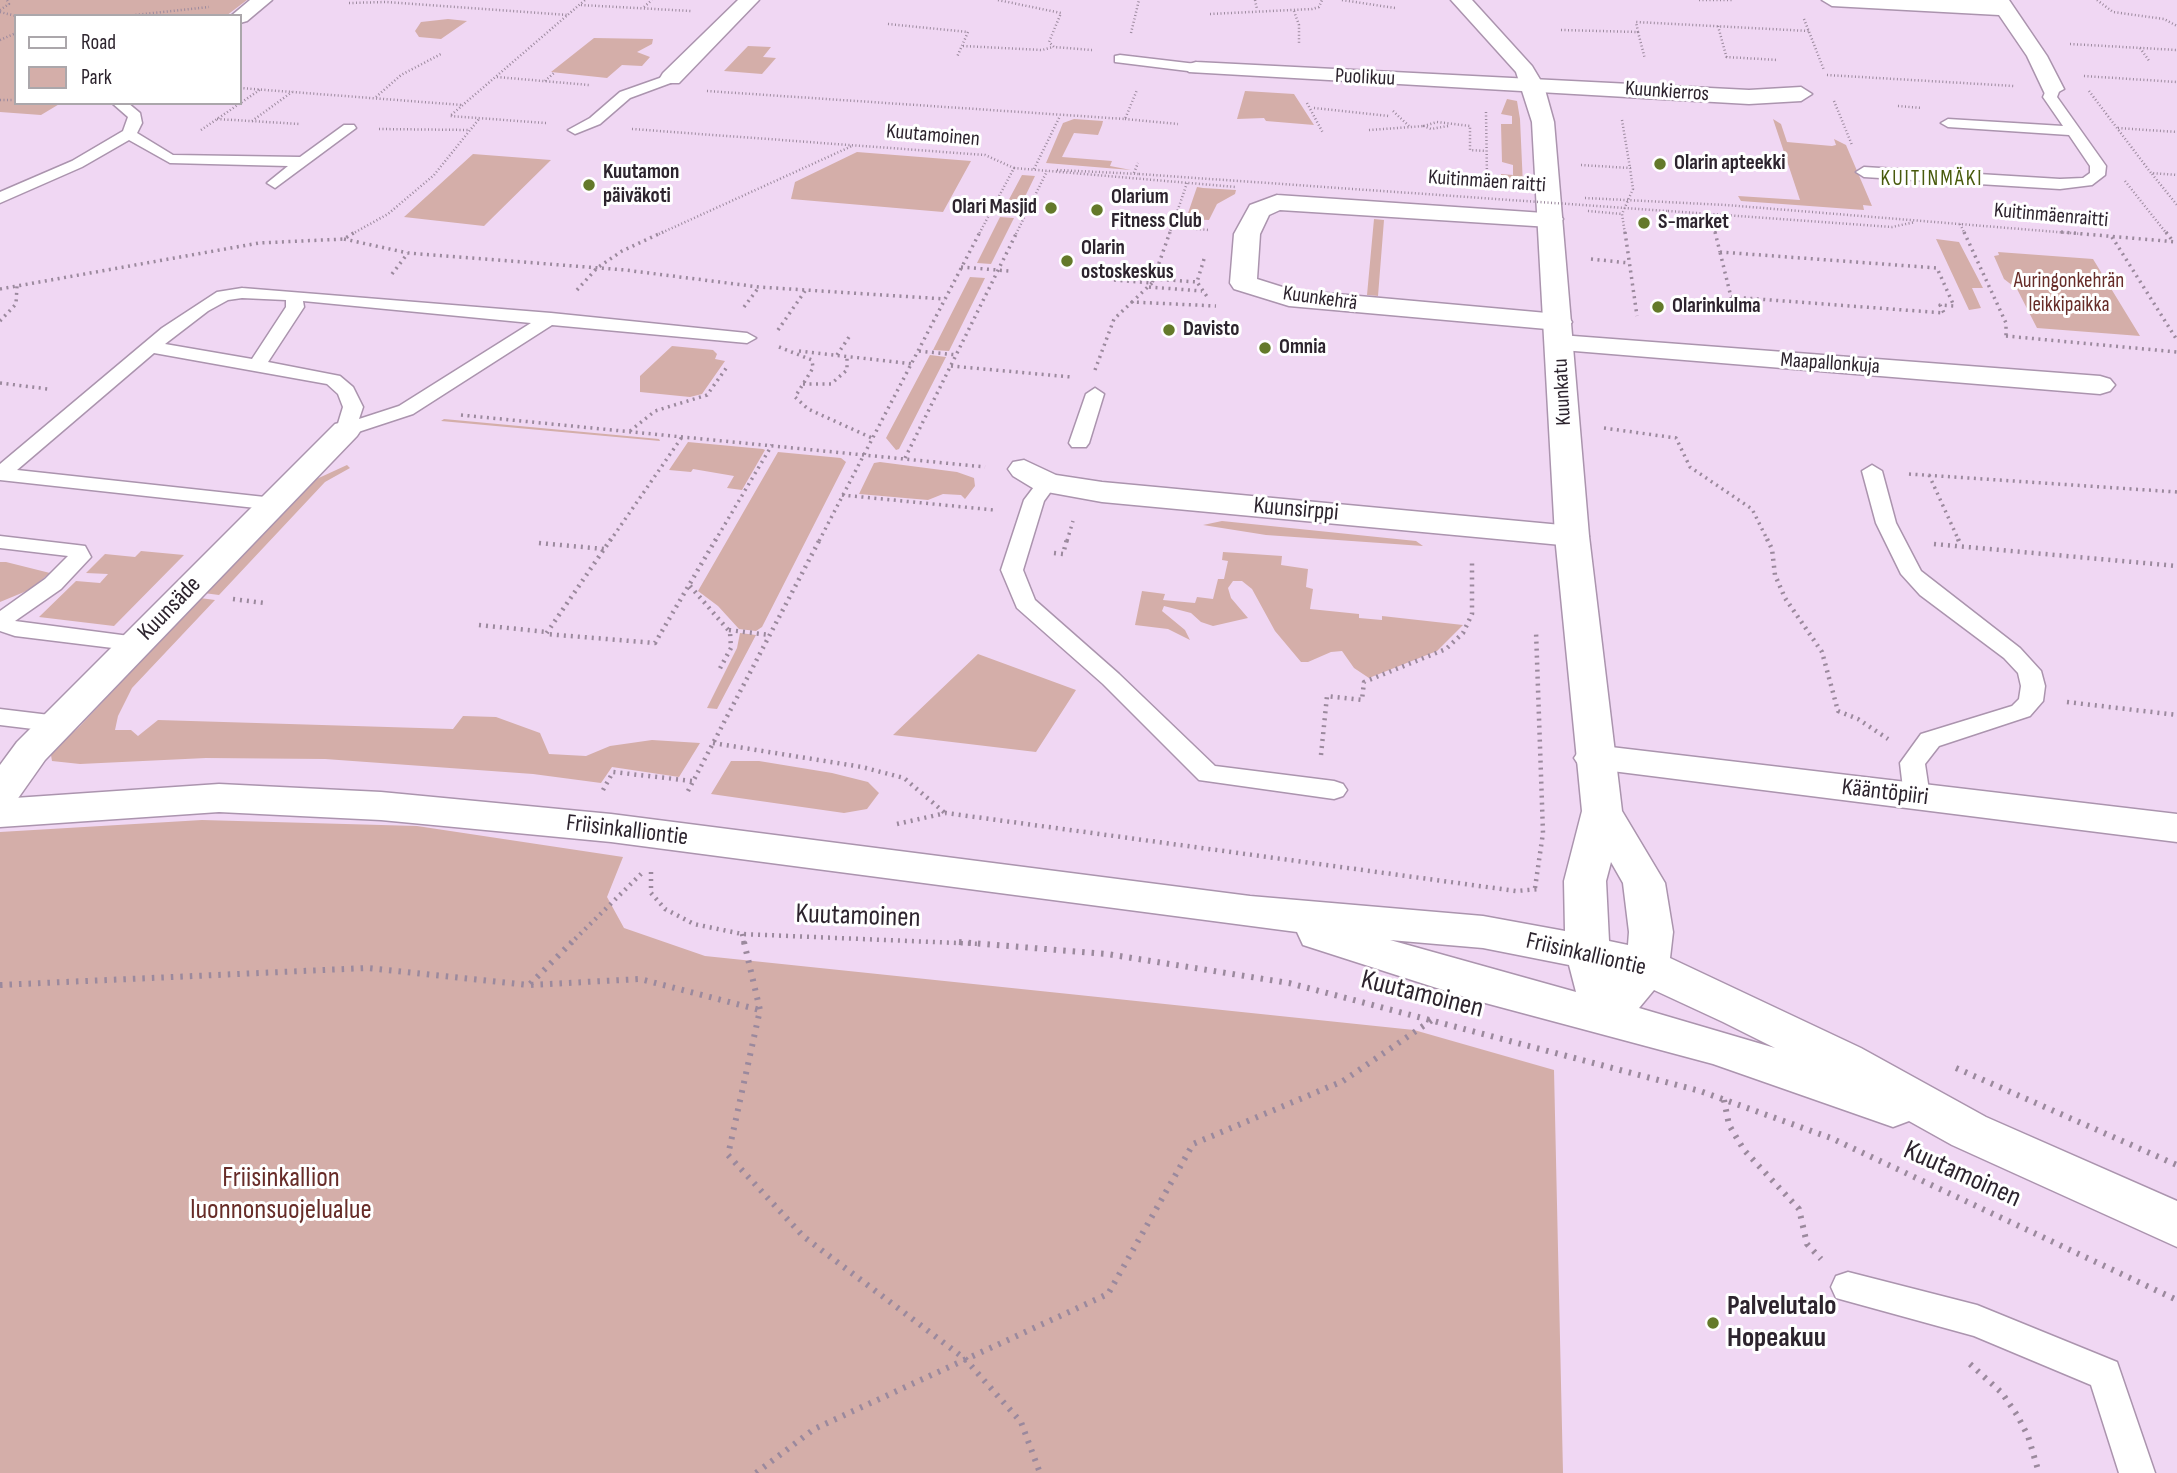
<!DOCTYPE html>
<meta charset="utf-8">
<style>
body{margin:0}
#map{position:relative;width:2177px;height:1473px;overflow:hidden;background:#f0d7f3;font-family:"Sofia Sans Condensed",sans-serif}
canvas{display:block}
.legend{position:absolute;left:14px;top:14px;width:228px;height:91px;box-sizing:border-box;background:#fff;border:2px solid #aba7ab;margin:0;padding:9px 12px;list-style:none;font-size:21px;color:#2d242e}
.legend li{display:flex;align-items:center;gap:14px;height:35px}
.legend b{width:35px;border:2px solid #aba7ab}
</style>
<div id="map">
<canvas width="2177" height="1473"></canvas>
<ul class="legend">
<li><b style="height:9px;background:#fff"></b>Road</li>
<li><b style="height:19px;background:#d4aea9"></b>Park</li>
</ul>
</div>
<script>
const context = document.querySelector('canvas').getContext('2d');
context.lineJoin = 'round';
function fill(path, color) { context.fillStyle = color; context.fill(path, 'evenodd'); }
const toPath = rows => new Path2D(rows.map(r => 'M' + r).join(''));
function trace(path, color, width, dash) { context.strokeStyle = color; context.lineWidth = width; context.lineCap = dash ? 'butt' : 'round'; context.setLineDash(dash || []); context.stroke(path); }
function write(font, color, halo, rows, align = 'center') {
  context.font = font + ' "Sofia Sans Condensed",sans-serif'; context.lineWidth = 6; context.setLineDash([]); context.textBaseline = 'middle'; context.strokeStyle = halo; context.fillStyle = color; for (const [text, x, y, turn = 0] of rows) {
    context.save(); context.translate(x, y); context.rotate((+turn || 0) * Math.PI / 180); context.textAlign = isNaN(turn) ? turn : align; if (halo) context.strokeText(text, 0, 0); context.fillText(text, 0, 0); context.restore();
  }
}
fill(toPath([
 [0,0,247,0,226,16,16,16,16,103,61,103,41,115,0,112],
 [448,19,467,21,441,39,419,37,415,31,421,22],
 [594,38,653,39,652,44,637,52,650,57,642,66,622,65,607,78,551,72],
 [748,46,771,47,763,57,776,58,762,74,724,71],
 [1245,91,1294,94,1314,125,1266,121,1264,118,1237,119],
 [1507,99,1517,101,1520,119,1523,186,1517,190,1505,186,1501,180,1501,174,1513,175,1513,165,1502,162,1501,124,1512,124,1512,116,1501,114],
 [1074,119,1103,121,1102,125,1098,135,1074,133,1062,157,1112,161,1110,166,1131,170,1046,163,1063,123],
 [1773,119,1781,124,1787,142,1832,146,1836,145,1834,139,1846,145,1872,206,1863,205,1864,210,1741,201,1738,196,1800,200],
 [857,152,971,161,943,212,791,199,795,182],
 [473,154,551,160,484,226,404,217],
 [1022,175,1035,176,1020,207,1006,205],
 [1197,187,1203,188,1236,190,1235,194,1217,204,1209,220,1186,219],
 [1000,217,1014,218,991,264,977,263],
 [1374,219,1384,220,1378,296,1367,295],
 [1936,239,1959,242,1983,288,1972,288,1981,308,1969,310],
 [1998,252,2093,259,2140,336,2037,328,2017,289,2004,279,1994,256,1999,255],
 [970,277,985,278,949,351,933,350],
 [672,346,713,350,717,354,715,359,725,361,702,394,690,397,640,392,640,376],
 [930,355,946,357,899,449,896,450,886,438],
 [444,419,659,439,660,441,441,421],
 [688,442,763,449,765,450,742,490,727,488,734,476,693,469,691,472,669,470],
 [778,452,841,458,846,462,762,627,756,631,739,629,718,606,698,591],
 [880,462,957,472,974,478,975,486,965,499,961,495,943,494,928,500,859,494,874,463],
 [347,465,350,468,325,482,219,595,204,593,310,482],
 [1222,521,1416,541,1423,546,1266,535,1203,525],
 [141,551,184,555,114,626,39,617,76,581,100,583,108,574,86,573,105,554,135,557],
 [1223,552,1282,556,1281,565,1308,569,1306,587,1313,589,1310,609,1359,614,1359,618,1382,620,1382,616,1463,625,1437,651,1369,678,1354,668,1342,651,1331,652,1308,662,1301,662,1275,631,1252,589,1242,581,1233,581,1228,588,1231,598,1248,618,1213,626,1201,622,1191,613,1164,606,1162,611,1185,630,1190,640,1168,629,1135,625,1142,591,1165,594,1163,600,1195,603,1197,597,1213,599,1218,579,1224,579,1228,561,1222,560],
 [0,562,6,562,50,573,29,590,0,602],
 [200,598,215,600,132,688,118,716,115,730,131,730,138,736,158,720,453,729,463,716,496,717,540,733,549,754,586,756,610,746,652,740,700,743,679,777,612,767,601,783,533,774,325,759,206,758,80,764,52,761,51,755,59,745,79,727],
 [740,633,756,635,717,709,707,708,737,648],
 [978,654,1076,690,1036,752,893,735],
 [731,761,759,761,832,773,868,782,879,793,867,809,844,813,711,794],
 [202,820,417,826,623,857,607,897,624,928,705,956,1414,1030,1554,1070,1563,1473,0,1473,0,832]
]), '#d4aea9');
const service = toPath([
 [1120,55,1196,64,1203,68,1196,72,1115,62,1115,56,1120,55],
 [671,74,676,75,676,81,630,98,600,124,575,134,568,130,590,118,620,92,671,74],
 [2053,85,2060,89,2057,97,2106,166,2105,175,2092,185,2060,189,1864,177,1856,172,1864,167,2060,179,2083,178,2090,173,2090,166,2069,135,1948,127,1941,123,1948,119,2063,126,2043,97,2048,86,2053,85],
 [112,103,128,103,140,113,142,123,137,133,173,155,300,157,344,125,354,125,356,128,275,188,267,183,288,166,170,163,129,140,82,167,0,203,0,192,72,161,123,131,128,117,112,103],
 [242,288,551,313,747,333,756,338,747,343,552,325,413,414,346,436,336,430,343,407,338,394,327,384,154,353,17,470,274,498,281,500,284,504,281,508,274,510,0,480,0,464,162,328,217,292,242,288],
 [242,298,286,300,286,307,252,359,165,344,208,311,228,300,242,298],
 [303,301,531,323,399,406,359,419,363,407,353,387,340,376,268,362,304,307,303,301],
 [1095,388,1104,394,1089,443,1086,447,1072,447,1069,443,1086,394,1095,388],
 [1872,465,1882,471,1896,523,1921,571,2020,648,2041,671,2045,686,2043,701,2030,716,1939,746,1925,764,1930,797,1926,803,1917,806,1908,803,1904,797,1900,763,1921,734,2012,706,2019,699,2021,686,2018,673,2004,658,1920,595,1901,574,1876,523,1862,471,1872,465],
 [1047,477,1057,483,1044,501,1023,570,1035,600,1119,674,1215,766,1334,781,1343,784,1347,790,1343,796,1334,799,1199,780,1103,684,1017,608,1001,570,1024,500,1040,479,1047,477],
 [0,536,77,545,85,546,91,557,61,589,15,621,137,637,145,639,148,644,145,649,137,651,15,636,0,631,0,611,45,579,68,556,0,548,0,536],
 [0,709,58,716,67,718,70,724,67,730,58,732,0,725,0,709],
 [1848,1272,1977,1305,2117,1362,2155,1473,2119,1473,2091,1385,1974,1336,1836,1298,1831,1287,1836,1276,1848,1272]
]);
const minor = toPath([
 [250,0,272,0,247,21,240,23,240,16,231,16,250,0],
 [738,0,759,0,679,83,663,83,660,78,663,73,738,0],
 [1822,0,2009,0,2047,56,2064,89,2053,95,2045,94,2027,56,1999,15,1832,6,1822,0],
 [1196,62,1749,90,1801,87,1812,94,1801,101,1749,104,1189,72,1185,68,1189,64,1196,62],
 [1277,195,1559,214,1563,219,1559,224,1550,227,1280,210,1269,215,1260,234,1257,279,1292,290,1558,314,1568,316,1572,322,1568,328,1558,330,1289,306,1234,289,1230,283,1234,234,1250,205,1277,195],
 [1560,335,2100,376,2110,379,2115,385,2110,391,2100,394,1550,349,1546,343,1550,337,1560,335],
 [346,421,357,424,361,430,357,436,45,760,14,804,0,808,0,765,17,742,335,424,346,421],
 [1024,460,1056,475,1102,482,1572,526,1584,529,1589,536,1584,543,1572,546,1102,502,1036,490,1013,476,1008,469,1013,462,1024,460],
 [1594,745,2177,814,2177,842,1580,767,1574,758,1580,749,1594,745]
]);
const secondary = toPath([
 [1451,0,1472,0,1532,66,1544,86,1554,122,1589,536,1622,811,1665,883,1673,932,1670,958,1861,1048,1986,1117,2177,1201,2177,1247,1952,1145,1909,1121,1893,1127,1713,1064,1474,1000,1303,945,1297,932,611,842,381,820,219,812,0,827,0,799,219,784,381,792,611,814,1250,896,1483,916,1565,931,1564,881,1582,811,1555,536,1532,122,1516,72,1451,0],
 [1611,862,1623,883,1629,932,1628,945,1609,941,1606,881,1611,862],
 [1390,940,1483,948,1569,965,1576,992,1390,940],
 [1654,990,1723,1022,1775,1048,1639,1008,1654,990]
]);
trace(service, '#ab94ae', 3);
trace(minor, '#ab94ae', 3);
trace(secondary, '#ab94ae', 3);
trace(toPath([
 [998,0,1061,13,1049,42,1054,47,1092,50],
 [1255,0,1257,9],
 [1342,0,1395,8],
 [1699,0,1732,0],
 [2097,0,2113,12,2164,19,2177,26],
 [349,3,386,2,568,15],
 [581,5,691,11],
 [644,7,652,0],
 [0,10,9,4,7,0],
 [1294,11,1299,25,1299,43],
 [0,12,16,16],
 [1210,14,1312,9,1319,7,1322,0],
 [125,16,209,7],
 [1804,19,1824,70],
 [888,24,968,32,957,57],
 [1718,26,1727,59],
 [1561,30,1638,32,1645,59],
 [1638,32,1636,22,1809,31],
 [1131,33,1139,0],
 [0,40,16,33],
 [2070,44,2177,50],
 [963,46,1042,50,1053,47],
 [2140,48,2150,62],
 [1726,57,1778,60],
 [1827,75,2014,86],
 [2084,76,2177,82],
 [497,77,589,85],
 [545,81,555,72],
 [240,88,462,105],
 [707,91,1125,119,1137,90],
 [2089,91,2151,173,2177,175],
 [376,97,401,75,441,54],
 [0,100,16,100],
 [1834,101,1852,145],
 [1307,103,1323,133],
 [1898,106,1922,108],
 [1314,108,1389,116],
 [1393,111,1409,126],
 [1486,112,1487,177,1493,184],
 [217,119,300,124],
 [1125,119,1178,124],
 [1622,120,1630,168],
 [252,121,292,92],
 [546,123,450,116,585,0],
 [1448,126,1431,129,1424,126,1437,122,1470,126,1470,150,1486,151],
 [2118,128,2177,132],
 [379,129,469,130],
 [632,129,985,155,1014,168,979,234],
 [201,130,261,89],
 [1369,130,1424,126],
 [1581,165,1630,168,1633,189,1622,214,1625,234],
 [1014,168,1236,187],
 [1034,169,1060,116],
 [1057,170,1139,174],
 [1134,173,1138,163],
 [2152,174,2177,205],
 [2125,181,2167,234],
 [1585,198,1726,205,2082,234],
 [992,210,1036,213],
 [1588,211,1622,214],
 [1668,211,1892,227,1915,222],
 [1711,214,1716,234],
 [1135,221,1173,224,1187,183],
 [1960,224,1965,234],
 [1172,227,1209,230],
 [352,234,388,214,434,175,479,119],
 [659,234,852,146],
 [1016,234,1047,171],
 [1169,234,1173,224]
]), '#9b899d', 2.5, [1, 2.5]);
trace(toPath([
 [1625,232,1637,316],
 [1715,232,1720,252],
 [1964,232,2006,323,2006,336],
 [2061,232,2177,242],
 [2166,232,2172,240],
 [2112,237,2177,340],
 [344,239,408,253,625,270,759,287,945,299],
 [1720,252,1937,268,1954,306,1940,305,1944,313,1731,297,1720,252],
 [1204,259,1197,282,1208,298],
 [1591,259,1629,263],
 [961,267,1009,271],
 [392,274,408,253],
 [1154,279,1197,282],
 [1114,280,1152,283,1170,232],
 [1152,283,1132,302,1216,306],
 [1149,287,1202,291],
 [0,289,259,243,344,239,355,232],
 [577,290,597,268,622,251,663,232],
 [744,307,759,287],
 [0,321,16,304,17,286],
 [778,330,805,291],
 [2006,336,2177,352],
 [779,347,812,360,813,368,795,397,808,409,872,438],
 [799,351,913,364],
 [919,351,957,355],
 [837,355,851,334],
 [951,366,1071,377],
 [1095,370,1114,319,1132,302],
 [0,383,48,389],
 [803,384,831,384,847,370,847,356],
 [461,415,985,467],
 [1604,428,1676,438,1690,467,1752,509,1768,541],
 [630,431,655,411,707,395,727,367],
 [905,458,1017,232],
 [1909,474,2177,492],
 [1929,475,1959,541],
 [842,495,994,510],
 [610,541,682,437],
 [715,541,772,445],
 [819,541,980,232],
 [1067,541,1073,521]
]), '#9b899d', 3.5, [2, 4.5]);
trace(toPath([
 [611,539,546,634,655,643,716,539],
 [1767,539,1772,549,1775,575,1785,598,1822,652,1838,711,1858,719,1888,739],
 [1958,539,1960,544],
 [539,543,604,549],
 [1934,544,2177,566],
 [1054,553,1063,554,1067,539],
 [690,586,730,632,731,648,718,672],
 [233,599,264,603],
 [479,625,547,632],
 [729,630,769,635],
 [2067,702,2177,715],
 [713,743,862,767,904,778,945,813],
 [1321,755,1327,696,1362,700,1364,682,1446,649,1463,633,1472,614,1472,560],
 [603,790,613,772,692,781],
 [688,791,820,539],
 [897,824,946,813,1516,891,1540,889],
 [651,872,651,893,665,909,694,924,742,934,981,944],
 [1535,888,1543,833,1536,631],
 [742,934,744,944],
 [570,944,643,872]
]), '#9b899d', 4.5, [2, 5]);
trace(toPath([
 [744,942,760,1010,728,1155,803,1236,965,1359,1021,1422,1040,1473],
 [959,942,1107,954,1289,983,1700,1091,1831,1138,2177,1300],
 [0,985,367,968,529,985,572,942],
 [531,985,640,979,760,1010],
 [1956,1068,2177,1165],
 [1724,1100,1729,1125,1744,1150,1799,1209,1807,1244,1821,1259],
 [1970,1364,2002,1393,2017,1415,2028,1436,2039,1473],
 [756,1473,814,1429,1108,1294,1193,1144,1343,1081,1432,1020]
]), '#9b899d', 6, [2.5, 7]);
fill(service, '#fff');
fill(minor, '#fff');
fill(secondary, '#fff');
trace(toPath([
 [1139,174,1668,211]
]), '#9b899d', 2.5, [1, 2.5]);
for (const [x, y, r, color] of [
 [1660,164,7,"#64792a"],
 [589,185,7,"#64792a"],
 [1051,208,7,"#64792a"],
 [1097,210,7,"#64792a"],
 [1644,223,7,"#64792a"],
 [1067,261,7,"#64792a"],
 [1658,307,7,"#64792a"],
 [1169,330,7,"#64792a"],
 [1265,348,7,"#64792a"],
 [1713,1323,7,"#64792a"]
]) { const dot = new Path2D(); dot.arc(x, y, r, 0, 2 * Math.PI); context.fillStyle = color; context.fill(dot); trace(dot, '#fff', 2.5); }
write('21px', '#2d242e', '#fff', [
 ["Puolikuu",1365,78,3],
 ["Kuunkierros",1667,92,4],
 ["Kuutamoinen",933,136,5],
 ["Kuitinmäen raitti",1487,182,4],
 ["Kuitinmäenraitti",2051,216,5],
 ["Kuunkehrä",1320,299,8],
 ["Maapallonkuja",1830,364,4],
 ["Kuunkatu",1563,392,-93]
]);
write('bold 21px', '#2d242e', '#fff', [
 ["Olarin apteekki",1674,164],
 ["Kuutamon",603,173],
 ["päiväkoti",603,197],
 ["Olarium",1111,198],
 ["Fitness Club",1111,222],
 ["Olari Masjid",1037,208,"right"],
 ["S-market",1658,223],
 ["Olarin",1081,249],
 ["ostoskeskus",1081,273],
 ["Olarinkulma",1672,307],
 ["Davisto",1183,330],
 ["Omnia",1279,348]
], 'left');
context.letterSpacing = '2px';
write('21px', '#485a0c', '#fff', [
 ["KUITINMÄKI",1932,180]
]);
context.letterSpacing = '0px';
write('21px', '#672c28', '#fff', [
 ["Auringonkehrän",2069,282],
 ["leikkipaikka",2069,306]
]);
write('24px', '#2d242e', '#fff', [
 ["Kuunsirppi",1296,510,5],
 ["Kuunsäde",170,609,-46],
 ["Kääntöpiiri",1885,793,7],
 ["Friisinkalliontie",627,831,7],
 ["Friisinkalliontie",1586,955,13]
]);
write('28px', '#2d242e', '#fff', [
 ["Kuutamoinen",858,917,2],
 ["Kuutamoinen",1422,995,14],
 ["Kuutamoinen",1962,1175,24]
]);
write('28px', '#672c28', '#fff', [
 ["Friisinkallion",281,1179],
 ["luonnonsuojelualue",281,1211]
]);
write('bold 28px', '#2d242e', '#fff', [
 ["Palvelutalo",1727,1307],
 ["Hopeakuu",1727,1339]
], 'left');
</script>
